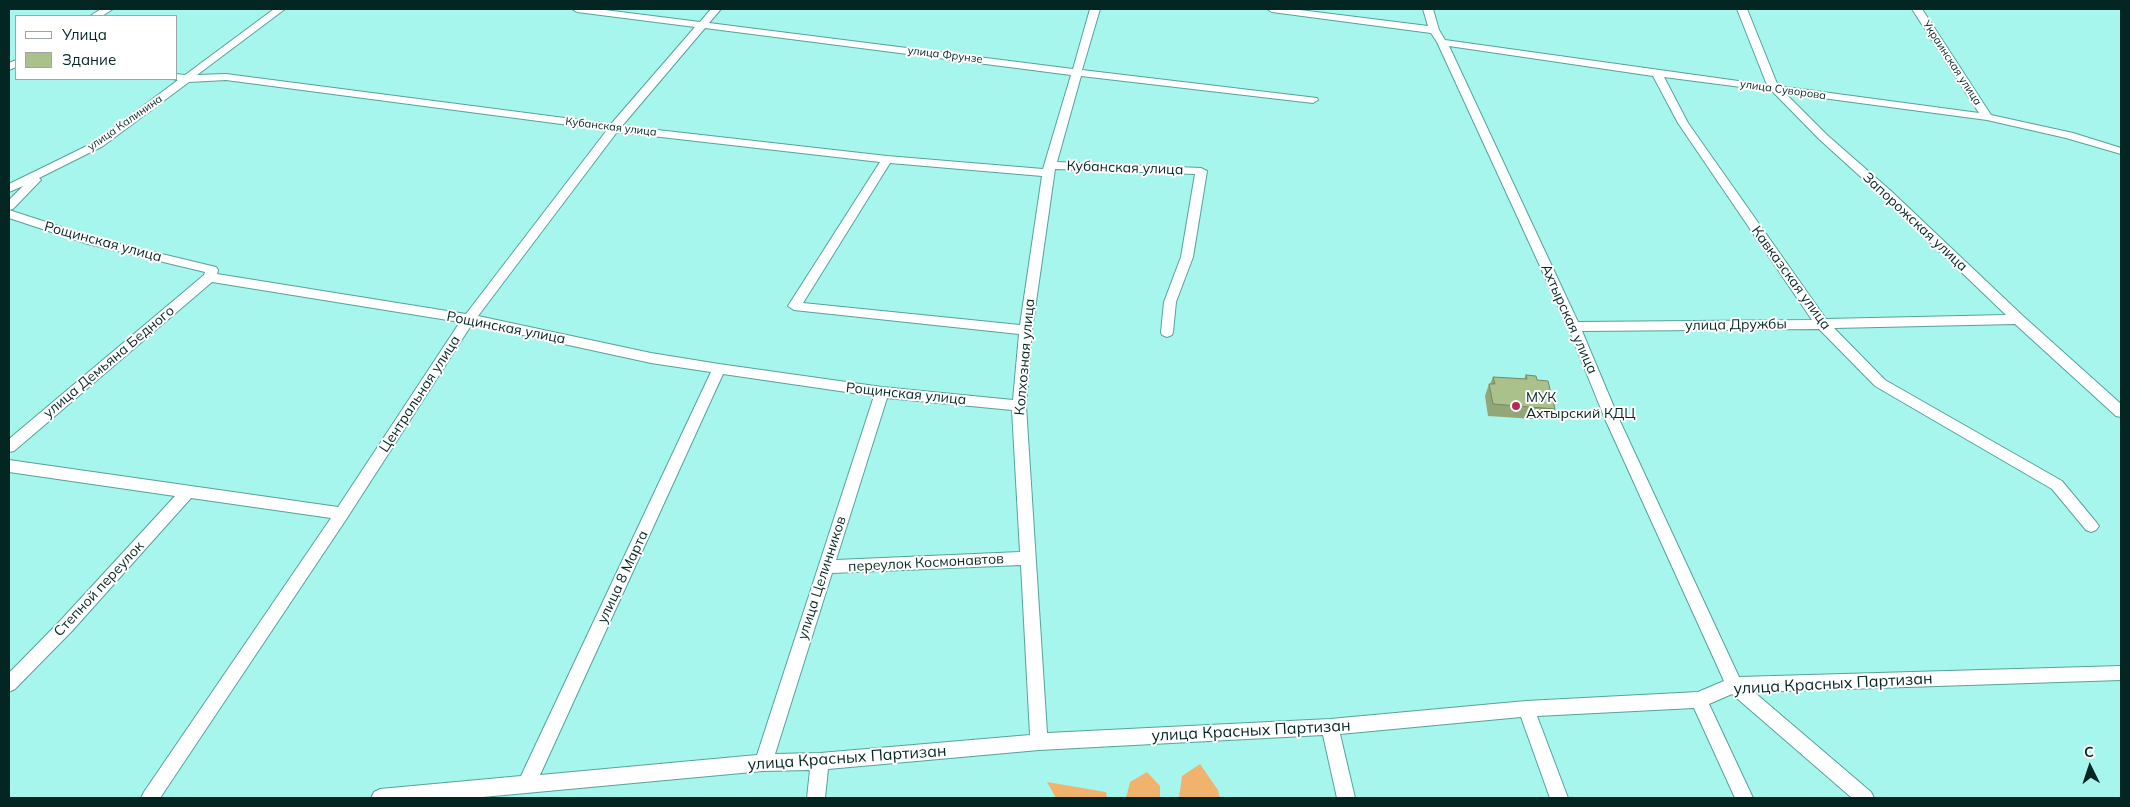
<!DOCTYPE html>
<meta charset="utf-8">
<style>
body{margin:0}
#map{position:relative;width:2130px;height:807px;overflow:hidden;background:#a7f6ed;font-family:Mulish,sans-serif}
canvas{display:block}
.frame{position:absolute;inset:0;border:10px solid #042623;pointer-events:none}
.legend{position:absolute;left:15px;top:15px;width:162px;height:65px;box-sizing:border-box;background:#fff;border:1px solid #9ba8a7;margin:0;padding:6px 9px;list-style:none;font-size:15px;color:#042623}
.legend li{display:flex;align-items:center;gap:10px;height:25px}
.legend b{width:25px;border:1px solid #9ba8a7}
.north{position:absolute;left:2065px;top:742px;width:50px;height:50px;-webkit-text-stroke:4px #fff;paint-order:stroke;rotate:356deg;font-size:14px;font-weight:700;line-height:20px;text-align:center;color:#042623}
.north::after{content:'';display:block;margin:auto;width:18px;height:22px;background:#042623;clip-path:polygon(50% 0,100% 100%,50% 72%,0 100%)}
</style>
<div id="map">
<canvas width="2130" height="807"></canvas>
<div class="frame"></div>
<ul class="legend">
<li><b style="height:6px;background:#fff"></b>Улица</li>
<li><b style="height:14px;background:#aac18b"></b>Здание</li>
</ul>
<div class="north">С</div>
</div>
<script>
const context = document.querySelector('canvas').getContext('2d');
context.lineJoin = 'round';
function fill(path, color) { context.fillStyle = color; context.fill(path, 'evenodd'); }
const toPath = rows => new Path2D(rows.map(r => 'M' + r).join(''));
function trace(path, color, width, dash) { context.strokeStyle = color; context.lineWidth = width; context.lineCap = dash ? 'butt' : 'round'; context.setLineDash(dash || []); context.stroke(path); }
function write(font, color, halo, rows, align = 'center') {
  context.font = font + ' Mulish,sans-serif'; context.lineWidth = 4; context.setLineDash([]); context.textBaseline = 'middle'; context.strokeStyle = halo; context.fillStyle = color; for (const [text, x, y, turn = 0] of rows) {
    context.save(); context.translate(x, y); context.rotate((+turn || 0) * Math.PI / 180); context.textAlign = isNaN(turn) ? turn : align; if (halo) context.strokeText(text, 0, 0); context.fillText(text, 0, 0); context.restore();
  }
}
fill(toPath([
 [1200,764,1218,790,1220,798,1179,798,1182,776],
 [1147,772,1160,786,1160,798,1126,798,1130,782],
 [1047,782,1106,792,1107,798,1056,798]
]), '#f1b26e');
const minor = toPath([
 [101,9,113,9,102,16,90,16,101,9],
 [274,9,285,9,197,75,226,74,611,124,695,27,577,12,572,9,597,9,700,22,711,9,721,9,709,23,1073,69,1090,9,1100,9,1082,70,1317,98,1318,100,1313,103,1081,76,1057,162,1201,168,1207,171,1193,257,1176,302,1173,332,1172,335,1167,337,1162,335,1161,332,1164,302,1181,257,1195,174,1055,169,1032,330,1026,406,1047,733,1330,719,1526,701,1698,692,1724,681,1605,419,1568,327,1437,42,1431,33,1272,12,1267,9,1292,9,1428,26,1423,9,1433,9,1439,30,1445,40,1767,85,1737,9,1747,9,1778,86,1979,113,1912,9,1922,9,1991,115,2073,133,2121,148,2121,154,2066,138,1987,120,1785,93,1827,135,1891,191,2023,316,2121,404,2121,417,2116,416,2015,324,1834,328,1885,380,2062,481,2096,522,2099,526,2096,530,2091,532,2086,530,2052,489,1875,386,1819,329,1582,331,1619,419,1739,677,2121,666,2121,680,1754,692,1871,792,1874,798,1852,798,1732,694,1709,704,1753,798,1735,798,1694,708,1537,716,1568,798,1550,798,1521,717,1340,734,1355,798,1337,798,1323,735,1039,750,828,769,825,798,807,798,810,770,763,771,472,798,371,798,374,792,380,789,521,776,711,372,651,363,472,324,347,518,160,798,141,798,144,792,331,518,191,498,72,631,15,689,9,692,9,673,60,621,175,496,9,472,9,460,338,507,460,322,212,282,14,451,9,452,9,439,204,275,205,272,88,244,9,218,9,210,95,238,216,267,218,270,217,274,466,314,607,130,226,80,189,82,103,146,39,178,41,180,39,182,13,209,9,210,9,200,23,186,9,192,9,184,95,142,178,80,172,79,176,79,176,74,185,75,274,9],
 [705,28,1071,75,1043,169,887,156,622,126,705,28],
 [1449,46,1653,76,1678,123,1812,320,1578,322,1449,46],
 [1664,77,1772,91,1819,139,1883,197,2006,315,1826,319,1688,123,1664,77],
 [617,132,880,162,788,306,794,310,1019,334,1013,400,882,387,719,364,651,353,478,316,617,132],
 [890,163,1042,176,1020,325,803,303,890,163],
 [723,374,874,396,757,755,540,775,723,374],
 [887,398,1012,410,1020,552,836,560,887,398],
 [1021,565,1030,735,820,753,775,754,832,573,1021,565],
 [16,60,16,67,9,70,9,63,16,60]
]);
trace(minor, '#55a39b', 2);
fill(minor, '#fff');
fill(toPath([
 [1526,375,1537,380,1555,409,1549,420,1488,416,1485,396,1489,384,1490,384,1493,377,1524,379]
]), '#92a678');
const building = toPath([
 [1526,375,1536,376,1537,380,1548,381,1555,409,1493,404,1489,384,1495,384,1493,377,1527,379,1526,375]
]);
fill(building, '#aac18b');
trace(building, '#778761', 1);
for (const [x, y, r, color] of [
 [1516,406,5,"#b72858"]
]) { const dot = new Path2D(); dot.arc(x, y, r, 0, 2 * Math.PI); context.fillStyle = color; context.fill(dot); trace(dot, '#fff', 2); }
write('11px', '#042623', '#fff', [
 ["улица Фрунзе",945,55,7],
 ["Украинская улица",1952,63,57],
 ["улица Суворова",1783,90,8],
 ["улица Калинина",125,123,-35],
 ["Кубанская улица",611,127,7]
]);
write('14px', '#042623', '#fff', [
 ["Кубанская улица",1125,168,2],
 ["Запорожская улица",1915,222,43],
 ["Рощинская улица",103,242,15],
 ["Кавказская улица",1791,278,54],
 ["Ахтырская улица",1569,319,66],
 ["улица Дружбы",1736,325,-1],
 ["Рощинская улица",506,328,11],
 ["Колхозная улица",1025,357,-85],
 ["улица Демьяна Бедного",109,362,-40],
 ["Центральная улица",420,394,-57],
 ["Рощинская улица",906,394,6],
 ["переулок Космонавтов",926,563,-3],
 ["улица 8 Марта",623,577,-65],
 ["улица Целинников",822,578,-72],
 ["Степной переулок",99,589,-47]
]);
write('14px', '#042623', '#fff', [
 ["МУК",1526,398],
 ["Ахтырский КДЦ",1526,414]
], 'left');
write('16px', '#042623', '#fff', [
 ["улица Красных Партизан",1833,684,-3],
 ["улица Красных Партизан",1251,731,-3],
 ["улица Красных Партизан",847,758,-4]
]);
</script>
